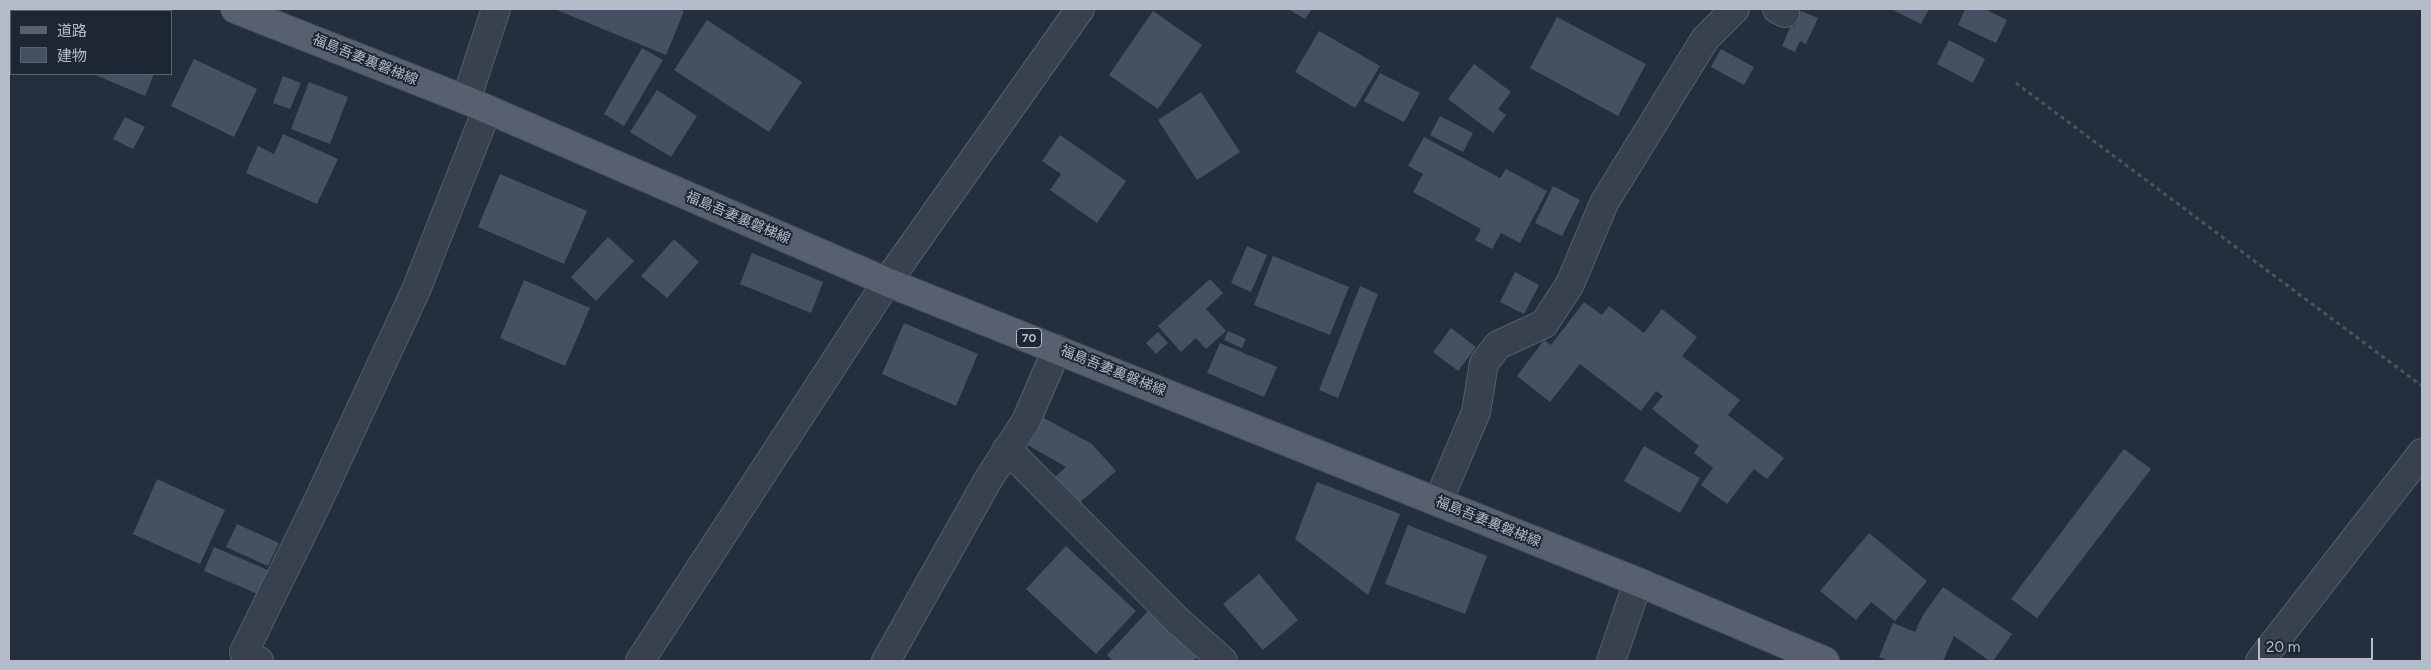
<!DOCTYPE html>
<meta charset="utf-8">
<style>
body{margin:0}
#map{position:relative;width:2431px;height:670px;overflow:hidden;background:#242f3e;font-family:Figtree,"Noto Sans JP",sans-serif}
canvas{display:block}
.frame{position:absolute;inset:0;border:10px solid #b4bcc9;pointer-events:none}
.legend{position:absolute;left:10px;top:10px;width:162px;height:65px;box-sizing:border-box;background:#1d2633;border:1px solid #59626f;margin:0;padding:6px 9px;list-style:none;font-size:15px;color:#b4bcc9}
.legend li{display:flex;align-items:center;gap:10px;height:25px}
.legend b{width:25px;border:1px solid #59626f}
.scale{position:absolute;left:2258px;top:638px;width:115px;height:22px;box-sizing:border-box;border:2px solid #b4bcc9;border-top:0;padding-left:6px;font-size:15px;line-height:18px;white-space:nowrap;color:#b4bcc9;-webkit-text-stroke:4px #1d2633;paint-order:stroke}
</style>
<div id="map">
<canvas width="2431" height="670"></canvas>
<div class="frame"></div>
<ul class="legend">
<li><b style="height:6px;background:#56606e"></b>道路</li>
<li><b style="height:14px;background:#455162"></b>建物</li>
</ul>
<div class="scale">20 m</div>
</div>
<script>
const context = document.querySelector('canvas').getContext('2d');
context.lineJoin = 'round';
function fill(path, color) { context.fillStyle = color; context.fill(path, 'evenodd'); }
const toPath = rows => new Path2D(rows.map(r => 'M' + r).join(''));
function trace(path, color, width, dash) { context.strokeStyle = color; context.lineWidth = width; context.lineCap = dash ? 'butt' : 'round'; context.setLineDash(dash || []); context.stroke(path); }
function write(font, color, halo, rows, align = 'center') {
  context.font = font + ' Figtree,"Noto Sans JP",sans-serif'; context.lineWidth = 4; context.setLineDash([]); context.textBaseline = 'middle'; context.strokeStyle = halo; context.fillStyle = color; for (const [text, x, y, turn = 0] of rows) {
    context.save(); context.translate(x, y); context.rotate((+turn || 0) * Math.PI / 180); context.textAlign = isNaN(turn) ? turn : align; if (halo) context.strokeText(text, 0, 0); context.fillText(text, 0, 0); context.restore();
  }
}
fill(toPath([
 [557,9,679,9,684,11,666,55,557,10],
 [1288,9,1312,9,1305,19],
 [1891,9,1929,9,1921,24],
 [1965,9,1984,9,2007,20,1996,43,1958,25],
 [1153,11,1202,45,1158,109,1109,75],
 [1801,11,1818,18,1806,44,1800,41,1795,52,1782,46,1791,25,1794,27],
 [1557,17,1646,64,1618,116,1530,68],
 [707,20,802,82,769,132,674,70],
 [1319,31,1380,66,1355,108,1295,72],
 [1949,40,1985,59,1973,83,1937,64],
 [642,48,663,60,624,126,604,114],
 [1721,49,1754,67,1744,85,1711,67],
 [194,59,257,89,234,137,171,106],
 [1474,64,1511,92,1498,109,1506,115,1493,133,1448,99],
 [1380,73,1420,93,1404,122,1364,101],
 [93,74,154,74,145,96],
 [283,76,301,83,290,109,273,103],
 [309,82,348,97,330,144,291,129],
 [657,90,697,116,671,157,630,132],
 [1201,92,1240,152,1197,180,1158,120],
 [1440,116,1473,133,1463,152,1430,135],
 [125,117,145,127,133,149,113,139],
 [283,134,338,159,317,204,246,173,258,146,274,154],
 [1060,135,1126,181,1097,223,1050,190,1061,174,1042,161],
 [1424,137,1500,178,1506,169,1547,191,1520,243,1501,233,1492,249,1475,240,1481,229,1413,192,1423,174,1408,166],
 [500,174,587,211,564,264,478,227],
 [1553,186,1580,200,1562,236,1535,223],
 [608,237,634,261,596,301,571,277],
 [674,239,699,262,667,298,641,276],
 [1247,246,1267,255,1251,292,1231,283],
 [752,253,823,282,811,313,740,284],
 [1273,256,1349,287,1330,335,1254,305],
 [1515,272,1539,285,1524,314,1500,302],
 [1210,279,1223,293,1206,309,1226,331,1206,349,1196,338,1181,352,1158,326],
 [524,280,590,308,565,366,500,338],
 [1360,286,1378,294,1338,398,1319,390],
 [1584,302,1602,315,1609,306,1644,333,1662,309,1697,337,1682,356,1740,400,1728,415,1784,458,1767,479,1754,469,1727,504,1701,485,1713,468,1694,453,1699,446,1652,409,1663,396,1656,391,1641,411,1580,364,1550,402,1517,376,1544,340,1551,345],
 [904,323,978,354,956,406,882,374],
 [1451,328,1476,347,1458,371,1433,352],
 [1228,331,1246,339,1242,348,1224,340],
 [1158,332,1168,343,1156,354,1146,343],
 [1220,343,1277,367,1264,397,1207,373],
 [1042,417,1092,444,1116,471,1078,504,1054,478,1066,467,1026,444],
 [1644,446,1700,478,1680,513,1624,481],
 [2124,449,2151,469,2037,618,2011,599],
 [157,479,225,510,200,564,133,534],
 [1317,482,1400,514,1368,595,1295,539],
 [237,524,279,543,268,566,226,547],
 [1408,525,1487,556,1465,614,1385,584],
 [1869,533,1927,581,1895,621,1871,602,1856,620,1820,591],
 [1066,546,1136,611,1096,654,1026,589],
 [214,547,270,571,260,595,204,571],
 [1259,574,1298,620,1263,650,1223,604],
 [1943,587,2012,634,1993,661,1990,661,1954,636,1943,661,1889,661,1879,657,1893,623,1915,632,1923,615],
 [1148,611,1197,657,1193,661,1113,661,1107,655]
]), '#455162');
const minor = toPath([
 [1777,9,1785,13],
 [466,100,496,9],
 [1007,449,1177,620,1223,661],
 [1438,502,1476,412,1484,363,1498,345,1544,324,1570,284,1604,203,1705,39,1735,9],
 [259,661,244,652,318,501,416,290,487,110],
 [640,661,887,282,1080,9],
 [886,661,988,480,1026,421,1057,349],
 [1611,661,1638,582],
 [2260,661,2422,453]
]);
const major = toPath([
 [235,9,466,100,887,282,1638,582,1825,661]
]);
trace(minor, '#565f6c', 30);
trace(major, '#414a57', 30);
trace(toPath([
 [2016,83,2422,386]
]), '#44595c', 3, [4, 4]);
trace(minor, '#38414e', 28);
trace(major, '#56606e', 28);
for (const [x, y, w] of [
 [1029,338,25]
]) { const box = new Path2D(); box.roundRect(x - w / 2, y - 9.5, w, 19, 4); context.fillStyle = '#1d2633'; context.fill(box); trace(box, '#b4bcc9', 1); }
write('bold 12px', '#b4bcc9', null, [
 ["70",1029,338]
]);
write('14px', '#b4bcc9', '#1d2633', [
 ["福島吾妻裏磐梯線",365,60,22],
 ["福島吾妻裏磐梯線",738,218,23],
 ["福島吾妻裏磐梯線",1113,371,22],
 ["福島吾妻裏磐梯線",1488,522,22]
]);
</script>
